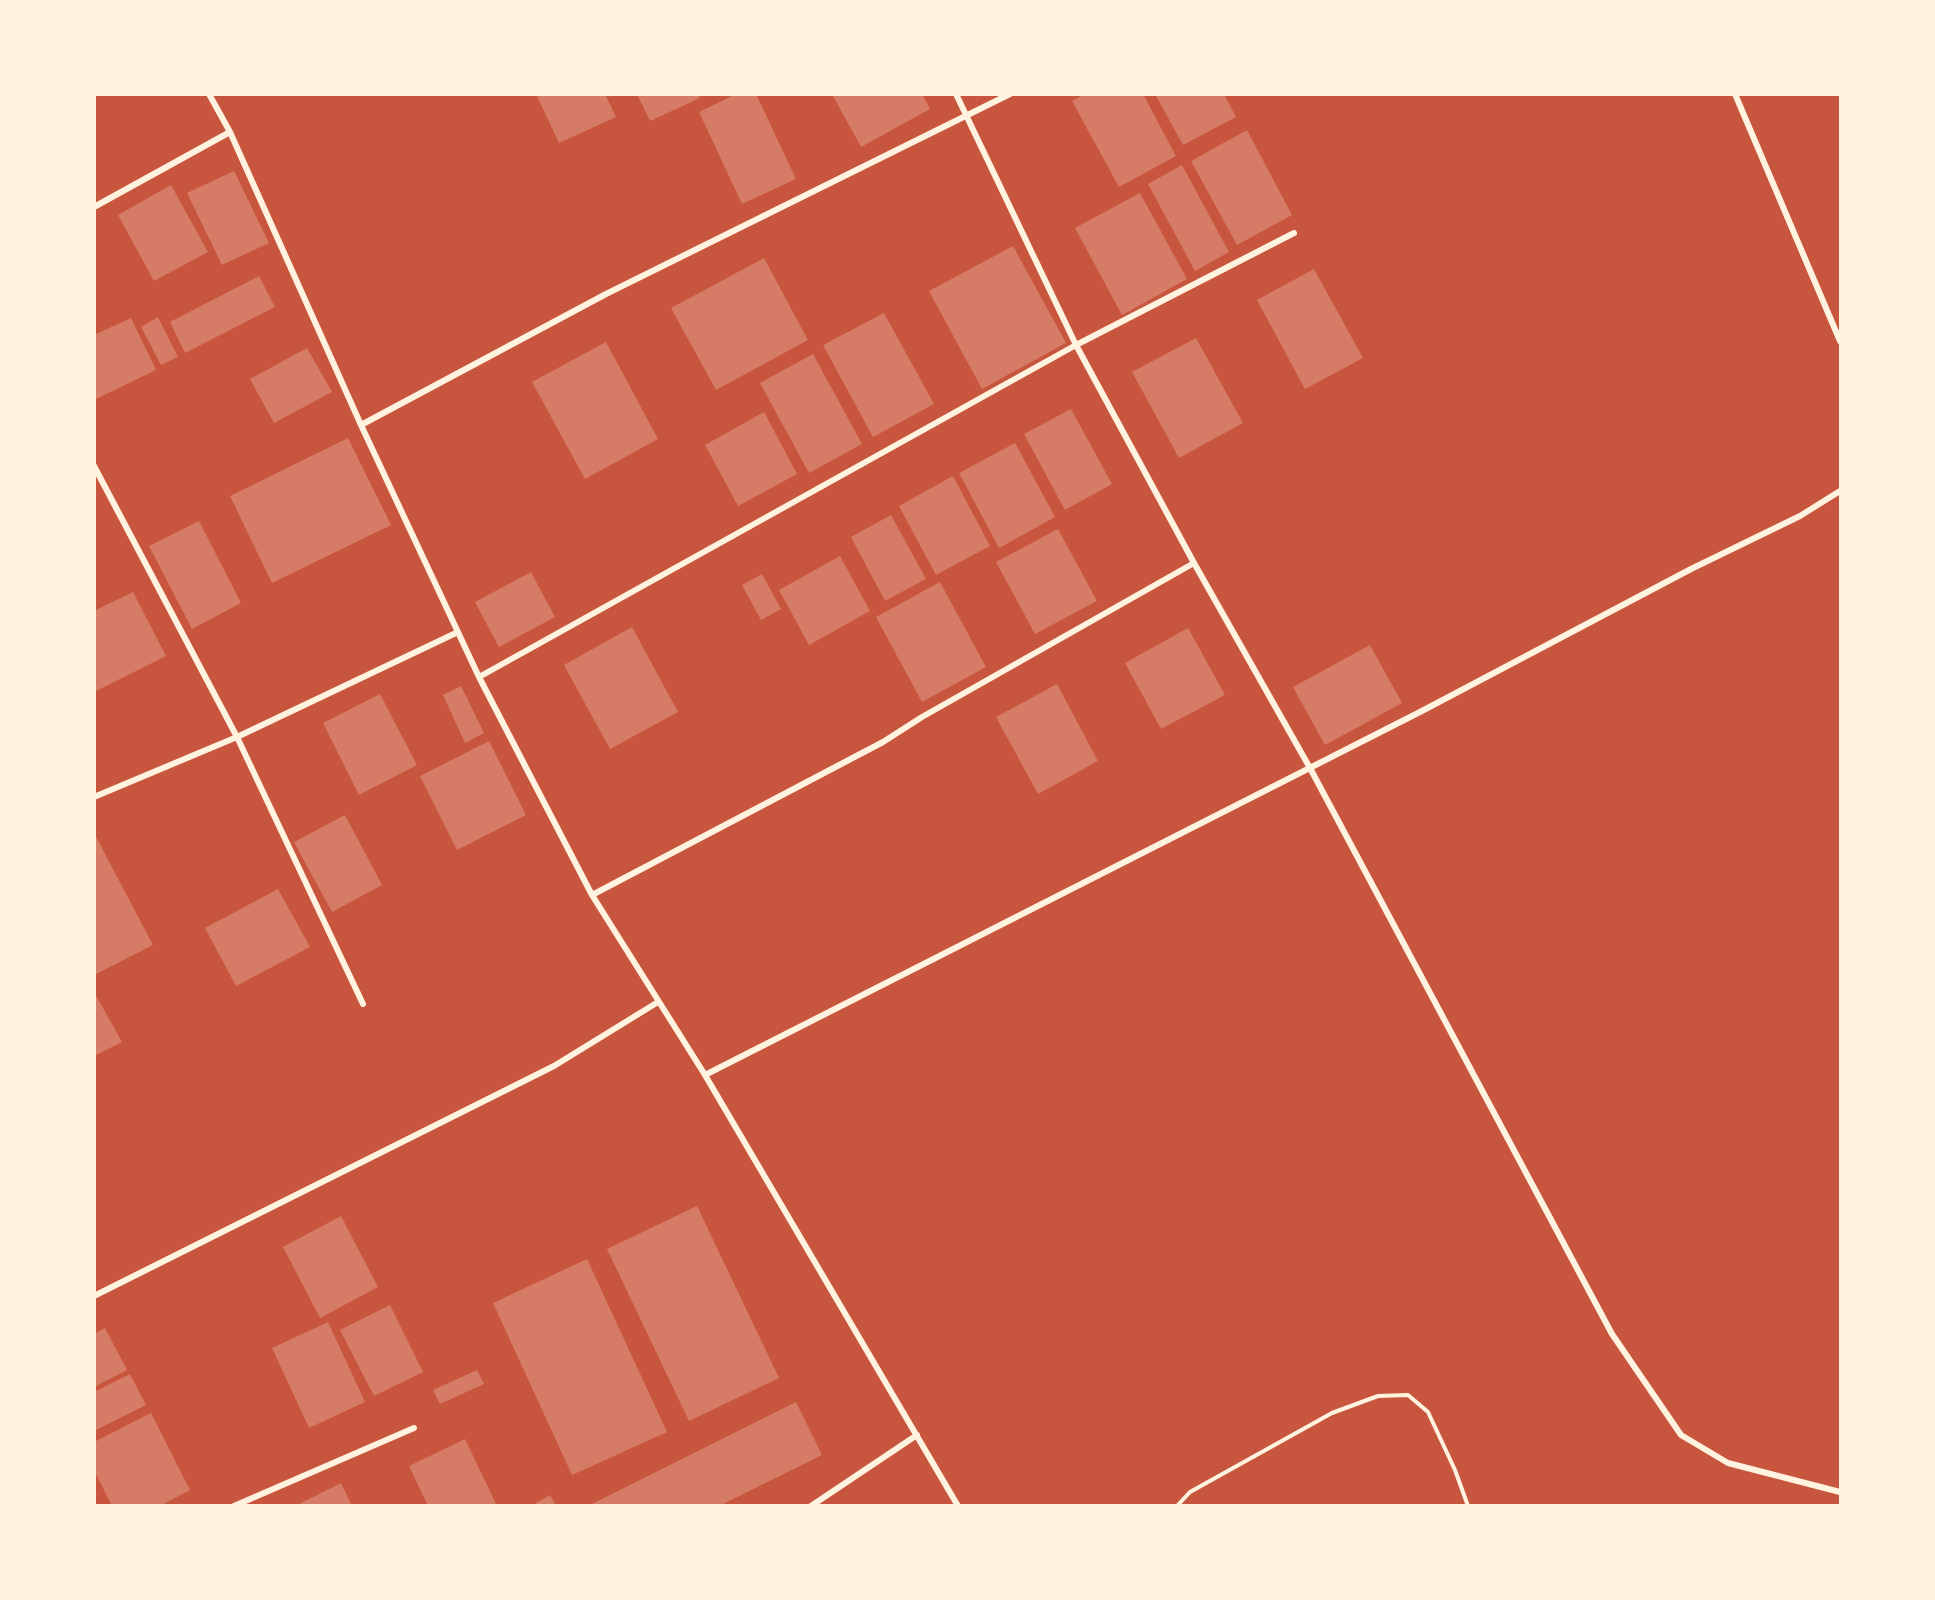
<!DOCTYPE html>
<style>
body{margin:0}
#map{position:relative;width:1935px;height:1600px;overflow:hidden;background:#c8553d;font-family:Karla,sans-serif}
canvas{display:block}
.frame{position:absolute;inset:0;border:96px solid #fff3e0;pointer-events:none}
</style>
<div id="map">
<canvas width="1935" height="1600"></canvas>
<div class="frame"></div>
</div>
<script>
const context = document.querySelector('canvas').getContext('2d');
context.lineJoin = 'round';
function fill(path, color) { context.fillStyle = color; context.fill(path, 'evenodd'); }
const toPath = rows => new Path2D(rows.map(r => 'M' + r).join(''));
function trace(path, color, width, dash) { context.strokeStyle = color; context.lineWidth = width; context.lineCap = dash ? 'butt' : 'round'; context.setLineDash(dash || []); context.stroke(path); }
fill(toPath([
 [536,94,605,94,616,117,559,143],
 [637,94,699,94,700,98,650,121],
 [736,94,756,94,796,179,742,204,699,112],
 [832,94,922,94,930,109,861,147],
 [1085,94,1143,94,1176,156,1119,187,1072,101],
 [1155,94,1224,94,1236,117,1183,145],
 [1247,130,1292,215,1237,245,1191,161],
 [1182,165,1229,252,1195,271,1148,184],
 [234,171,269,243,222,265,187,193],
 [171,185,208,252,154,281,118,215],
 [1140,193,1187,279,1122,315,1075,228],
 [1013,246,1066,343,982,389,929,291],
 [764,258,808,340,716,390,671,308],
 [1314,269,1363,358,1305,389,1257,300],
 [259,276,275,307,185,353,170,322],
 [884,313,934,404,873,437,823,345],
 [158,317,178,357,161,365,141,327],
 [131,318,156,370,94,400,94,335],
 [1196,338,1243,423,1179,458,1132,372],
 [606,342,658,439,585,479,532,382],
 [307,348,332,392,274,423,250,379],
 [813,354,862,444,809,473,760,383],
 [1071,409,1112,484,1065,510,1024,434],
 [764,412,797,474,738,506,705,445],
 [348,438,391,525,272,583,230,496],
 [1015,443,1055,517,999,548,959,473],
 [953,476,990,546,936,575,899,506],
 [891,515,926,579,885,601,851,537],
 [199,521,241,603,192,629,149,546],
 [1058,529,1097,601,1035,634,996,562],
 [840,556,870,611,809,645,779,590],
 [531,572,555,617,499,647,475,602],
 [762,574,781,609,761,620,742,585],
 [940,582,986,667,922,702,876,617],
 [133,592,166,656,94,692,94,611],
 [632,627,678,712,610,749,564,665],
 [1188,628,1225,695,1161,729,1125,663],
 [1370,645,1402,703,1325,745,1293,687],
 [1057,684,1098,761,1038,794,996,717],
 [461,686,484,733,465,743,443,695],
 [380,694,417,765,359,795,323,723],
 [489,741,526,815,457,850,420,776],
 [345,815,382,885,332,912,294,842],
 [94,833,153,945,94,975],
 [278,889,310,947,236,986,205,928],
 [94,992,122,1042,94,1056],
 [697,1206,779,1378,689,1421,607,1249],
 [341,1216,378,1287,320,1318,283,1247],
 [587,1259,667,1432,572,1475,493,1303],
 [390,1305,423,1372,374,1396,340,1330],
 [328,1322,365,1402,309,1428,272,1348],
 [105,1328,127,1370,94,1387,94,1334],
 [477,1370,484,1384,440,1404,433,1390],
 [130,1374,146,1405,94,1431,94,1392],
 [796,1402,822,1455,719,1506,588,1506],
 [151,1413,190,1490,160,1506,112,1506,94,1470,94,1442],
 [465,1439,497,1506,428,1506,409,1466],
 [341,1483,352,1506,295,1506],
 [550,1495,556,1506,531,1506]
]), '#d67c66');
trace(toPath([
 [1177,1506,1190,1492,1332,1413,1378,1396,1408,1395,1428,1412,1455,1470,1468,1506]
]), '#fff3e0', 4);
trace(toPath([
 [956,94,1076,345,1194,563,1310,768,1612,1334,1681,1435,1728,1463,1840,1492],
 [1735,94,1840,341],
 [230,132,361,425,479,677,592,895,705,1075,1420,712,1691,569,1800,516,1840,491],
 [94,207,230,132,209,94],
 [361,425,606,294,1010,94],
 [94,466,237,737,363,1004],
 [479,677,1076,345,1294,233],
 [94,797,237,737,458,632],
 [592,895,883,742,922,717,1194,563],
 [705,1075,958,1506],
 [94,1296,554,1066,658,1002],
 [234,1506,414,1428],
 [811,1506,917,1435]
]), '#fff3e0', 6);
</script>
